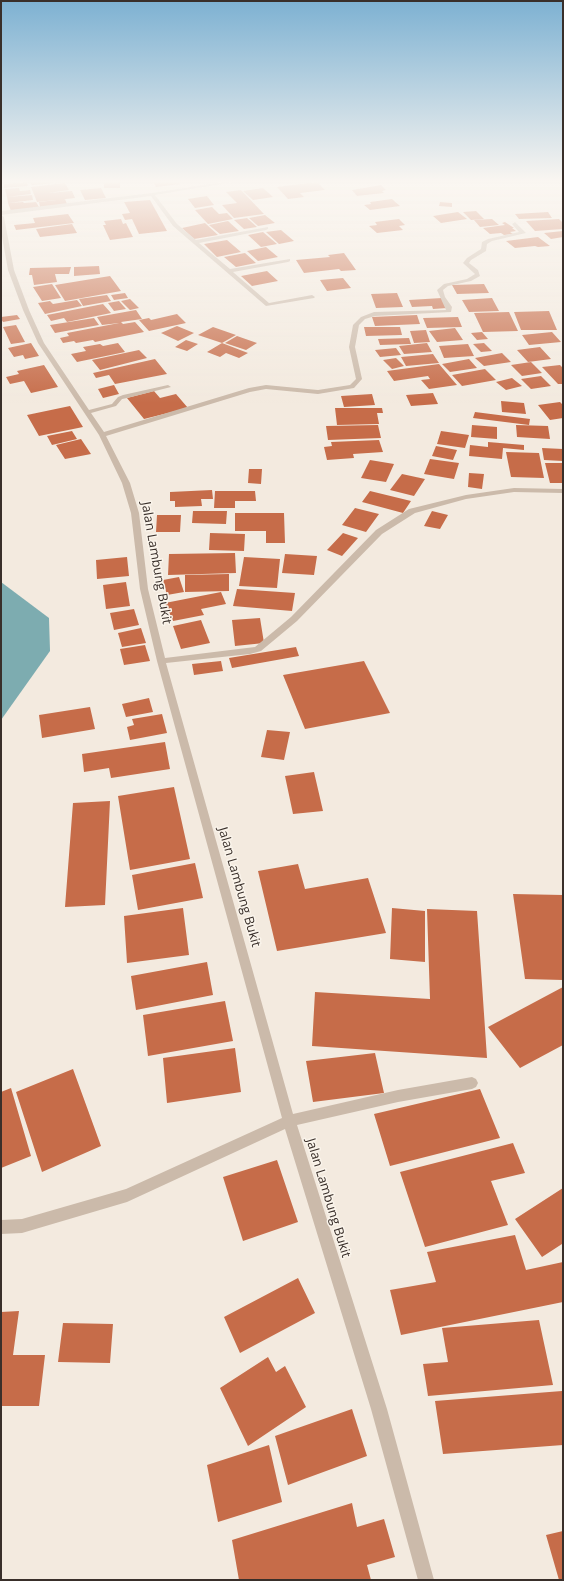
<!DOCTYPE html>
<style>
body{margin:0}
#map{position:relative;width:564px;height:1581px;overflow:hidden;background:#f3eadf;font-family:"Open Sans",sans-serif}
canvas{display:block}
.frame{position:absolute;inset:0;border:2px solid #392f2a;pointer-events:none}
</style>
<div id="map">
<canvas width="564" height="1581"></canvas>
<div class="frame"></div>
</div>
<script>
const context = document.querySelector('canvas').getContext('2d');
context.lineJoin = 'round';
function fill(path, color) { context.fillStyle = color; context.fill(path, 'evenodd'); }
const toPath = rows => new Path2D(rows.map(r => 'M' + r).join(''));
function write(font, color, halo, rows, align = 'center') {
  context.font = font + ' "Open Sans",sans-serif'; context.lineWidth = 3; context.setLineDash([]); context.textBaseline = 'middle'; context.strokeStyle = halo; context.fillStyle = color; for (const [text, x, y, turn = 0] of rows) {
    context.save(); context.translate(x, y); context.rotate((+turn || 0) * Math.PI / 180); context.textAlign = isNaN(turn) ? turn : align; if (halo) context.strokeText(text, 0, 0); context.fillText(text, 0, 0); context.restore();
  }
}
fill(toPath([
 [1,582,49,618,50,651,1,720]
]), '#7dacb0');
fill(toPath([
 [27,182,28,186,4,188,4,184],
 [30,182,54,182,55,183,32,185],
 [104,182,120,182,120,188,104,188],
 [153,182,179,182,180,184,156,187],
 [317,182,325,190,300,193,304,197,288,199,277,187],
 [65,183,69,190,48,193,72,191,75,198,37,202,31,187],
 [381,185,386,190,382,191,384,193,357,196,352,190],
 [19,188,20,191,30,190,31,194,7,197,5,189],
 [101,188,106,198,85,200,80,190],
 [263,188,273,197,253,200,243,191],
 [241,190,264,214,234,218,222,205,237,203,226,192],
 [32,195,33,200,8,203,7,197],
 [207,196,214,205,195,208,188,199],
 [65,199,67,204,40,207,39,202],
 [392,199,400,206,370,210,364,205,371,204,370,202],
 [150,200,167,231,139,234,132,219,125,220,122,214,130,213,124,202],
 [23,202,24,203,36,202,39,207,11,211,8,203],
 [440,202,452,203,452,207,439,206],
 [212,207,219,214,227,213,233,219,208,224,195,210],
 [476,211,484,219,471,220,463,212],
 [458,212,467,219,441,223,433,216],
 [548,212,552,218,519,219,515,214],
 [68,214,74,223,16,230,14,225,35,223,33,218],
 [265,215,275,223,258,226,249,218],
 [247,218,257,227,244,229,234,220],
 [121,219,123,224,126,223,133,237,110,240,103,225,106,225,104,221],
 [399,219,405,225,399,226,403,230,377,233,369,226,377,225,375,222],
 [492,219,499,225,480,227,474,220],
 [559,219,563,223,563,229,535,231,526,221],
 [228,221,239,231,220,234,209,225],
 [505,222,514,228,512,228,516,231,510,232,513,234,504,235,501,233,490,234,483,228,505,225,502,223],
 [205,223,218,235,194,239,182,228],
 [72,224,77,233,40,237,36,229],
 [281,230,294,241,279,244,266,232],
 [563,231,563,237,551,239,544,233],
 [263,232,277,244,261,247,248,235],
 [538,237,550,246,538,247,535,246,515,248,506,241],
 [227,240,241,252,217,257,204,244],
 [266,247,278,257,258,261,247,251],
 [245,253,256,263,236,267,224,257],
 [344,253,356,270,341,271,339,269,304,273,296,260,330,257,328,255],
 [99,266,100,274,74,276,74,267],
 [71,267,69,274,55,274,57,282,34,285,32,275,29,275,30,268],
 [267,271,278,281,252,286,241,276],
 [110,276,121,291,65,301,55,285],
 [343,278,351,288,327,291,320,280],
 [52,284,61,298,42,301,33,287],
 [484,284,489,293,457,294,452,285],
 [125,293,128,298,114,300,111,295],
 [397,293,403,307,376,308,371,294],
 [107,295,111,301,83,306,79,299],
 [442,298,447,308,433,309,432,306,412,307,409,300],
 [492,298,499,311,469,312,462,300],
 [130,299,139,308,130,310,121,301],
 [77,300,82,306,45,314,38,303,50,301,53,304],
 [119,301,126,309,114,311,108,303],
 [103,304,111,313,67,322,64,318,51,321,47,315],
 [136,310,142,319,121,322,123,324,135,322,144,332,95,342,93,340,76,343,74,341,63,343,60,338,69,336,67,333,119,323,102,325,97,317],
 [549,311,557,330,521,330,514,312],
 [509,312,518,331,483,332,474,313],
 [177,314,186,323,149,331,139,320,149,318,151,320],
 [17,315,20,319,3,322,1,319,1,317],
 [417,315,420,324,375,326,372,317],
 [458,317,462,327,427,328,423,318],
 [94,318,99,325,55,333,50,325],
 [16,325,25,342,11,344,3,327],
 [177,326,194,333,178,341,161,333],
 [213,327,236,335,222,343,198,335],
 [364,327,400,327,402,335,366,336],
 [455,328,463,340,437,342,429,331],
 [426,330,430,342,414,343,410,331],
 [482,332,488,339,477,340,471,333],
 [552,332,561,342,529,345,522,335],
 [237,336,257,343,246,350,225,343],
 [409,338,411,344,380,345,378,339],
 [186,340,198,344,187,351,175,347],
 [31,343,39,356,25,359,23,355,14,357,8,348],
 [118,343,125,352,77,362,71,354,86,351,83,347,100,344,103,346],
 [222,343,248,353,239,358,226,353,220,357,207,352],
 [427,343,432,352,404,354,399,346],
 [484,343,492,351,481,352,473,344],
 [468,344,474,356,444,358,439,346],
 [540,347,551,359,528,362,517,350],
 [396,348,401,355,380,357,375,350],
 [139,350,147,358,100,370,92,360],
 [502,353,511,362,484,366,475,358],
 [433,354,439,363,406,366,401,357],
 [396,358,404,366,392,369,383,360],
 [155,359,167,374,115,384,109,375,96,378,93,373],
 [469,359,477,368,450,372,442,364],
 [531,362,542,373,522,376,511,365],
 [439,364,457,385,429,389,421,380,430,379,428,376,394,381,387,371],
 [44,365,58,387,31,393,24,381,10,384,6,377,19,374,17,371],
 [560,365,563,368,563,384,558,384,542,367],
 [485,369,496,380,462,386,452,375],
 [541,376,551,386,531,389,521,379],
 [512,378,522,386,506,390,496,382],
 [114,385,119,394,103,398,98,389],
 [154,391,160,398,176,394,188,408,144,419,127,398],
 [433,393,438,404,411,406,406,395],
 [372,394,375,405,344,407,341,396],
 [501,401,524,403,526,414,502,412],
 [560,402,563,405,563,418,550,420,538,405],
 [70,406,83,427,39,436,27,415],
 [335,408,382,408,383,413,377,413,379,424,337,425],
 [475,412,530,419,529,425,473,418],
 [378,425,381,438,328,440,326,426],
 [472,425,497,427,497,439,471,437],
 [516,425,548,426,550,439,517,437],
 [72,431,77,439,52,445,47,436],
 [441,431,469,435,465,448,437,444],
 [81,439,91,454,65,459,56,445],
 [379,440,383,452,353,454,354,458,327,460,324,447,332,446,331,442],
 [488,442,524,445,524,450,503,448,502,459,469,456,470,445,488,447],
 [436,446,457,450,453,460,432,456],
 [542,448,563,449,563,461,544,460],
 [506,452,539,453,544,478,511,477],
 [430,459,459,463,454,479,424,474],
 [370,460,394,464,386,482,361,478],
 [545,463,563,463,563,483,550,483],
 [249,469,262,469,261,484,248,483],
 [469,473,484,474,482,489,468,487],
 [402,474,425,479,414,496,390,490],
 [212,490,213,499,201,499,202,506,175,507,175,501,170,501,170,492],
 [215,491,255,491,256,501,235,501,235,508,214,508],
 [370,491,411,501,403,513,362,502],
 [355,508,379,514,366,532,342,525],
 [193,511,227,511,226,524,192,523],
 [432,511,448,515,440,529,424,526],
 [235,513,284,513,285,543,266,543,266,531,235,531],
 [157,515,181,515,180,532,156,532],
 [210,533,245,534,244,551,209,550],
 [343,533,358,538,342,556,327,550],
 [235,553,236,573,168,575,169,554],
 [285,554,317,556,314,575,282,573],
 [127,557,129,576,97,579,96,560],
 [244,557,280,559,277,588,239,586],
 [229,574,229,591,185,592,185,575],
 [179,577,184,592,167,595,163,580],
 [126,582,130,606,106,609,103,585],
 [237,589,295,593,292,611,233,606],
 [221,592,226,604,201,609,204,615,173,621,165,603],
 [134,609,139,625,114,630,110,613],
 [260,618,264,643,235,646,232,620],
 [201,620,210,643,181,649,173,626],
 [141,628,146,643,122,647,118,633],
 [145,645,150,661,124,665,120,649],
 [296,647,299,656,232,668,229,658],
 [221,661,223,671,194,675,192,664],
 [364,661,390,713,305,729,283,675],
 [149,698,153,712,126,717,122,704],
 [90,707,95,729,42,738,39,715],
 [162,714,167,733,130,740,127,727,134,725,132,719],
 [267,730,290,732,284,760,261,757],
 [165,742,170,769,111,778,109,768,84,772,82,754],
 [314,772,323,811,293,814,285,776],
 [174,787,190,859,130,870,118,796],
 [110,801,105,905,65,907,73,803],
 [195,863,203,898,138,910,132,875],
 [298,864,305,889,368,878,386,933,277,951,258,871],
 [513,894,563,895,563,980,525,979],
 [183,908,189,955,127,963,124,916],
 [392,908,425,911,425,962,390,959],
 [427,909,477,911,487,1058,312,1046,315,992,430,999],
 [207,962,213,995,136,1010,131,976],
 [563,987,563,1045,520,1068,488,1027],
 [225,1001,233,1041,148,1056,143,1015],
 [235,1048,241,1092,167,1103,163,1058],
 [375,1053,384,1093,313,1102,306,1061],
 [73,1069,101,1146,42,1172,16,1092],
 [11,1088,31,1156,1,1168,1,1092],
 [480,1089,500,1138,390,1166,374,1114],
 [513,1143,525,1173,491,1181,508,1225,425,1247,400,1172],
 [277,1160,298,1222,243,1241,223,1177],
 [563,1188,563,1246,562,1244,542,1257,515,1219],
 [515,1235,526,1270,563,1262,563,1302,401,1335,390,1290,436,1282,427,1252],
 [298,1278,315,1313,240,1353,224,1317],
 [19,1311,13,1355,45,1355,39,1406,1,1406,1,1312],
 [539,1320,553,1385,428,1396,423,1364,448,1362,442,1328],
 [63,1323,113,1324,110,1363,58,1362],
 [268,1357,276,1372,285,1366,306,1407,248,1446,220,1388],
 [562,1391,563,1398,563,1445,443,1454,435,1401],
 [352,1409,367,1456,288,1485,275,1436],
 [269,1445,282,1502,218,1522,207,1465],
 [352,1503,357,1527,384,1519,395,1557,367,1565,371,1580,239,1580,232,1540],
 [563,1531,563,1580,559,1580,546,1535]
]), '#c66c49');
fill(toPath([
 [223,182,233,182,155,195,177,224,196,240,268,227,268,229,266,230,199,243,230,269,290,259,290,261,288,262,233,272,269,303,312,295,315,297,314,298,266,306,173,226,151,196,1,215,1,211,152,193,223,182],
 [1,215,4,217,14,270,29,310,44,343,89,410,112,404,118,397,123,395,168,385,171,387,127,398,122,399,116,406,91,413,104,432,249,388,266,385,318,390,350,385,356,379,349,347,353,325,361,317,374,312,446,310,437,290,444,284,467,279,475,274,463,263,467,258,481,249,482,242,488,239,519,232,512,224,515,222,526,233,492,241,487,244,486,251,471,260,469,263,478,270,480,276,471,281,448,286,443,290,445,297,452,307,451,312,375,316,365,319,359,325,355,347,362,379,354,388,318,394,266,389,250,392,106,436,130,483,139,513,148,589,165,658,255,647,291,617,376,530,409,509,466,495,514,488,563,489,563,493,514,492,466,499,415,513,382,534,297,621,261,651,250,654,166,663,293,1114,398,1090,472,1077,476,1079,478,1083,476,1087,472,1089,398,1102,297,1125,387,1409,434,1580,418,1580,371,1409,285,1129,127,1202,22,1233,1,1234,1,1220,22,1219,126,1189,282,1118,157,661,140,589,131,513,122,483,99,435,38,343,23,310,8,270,1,231,1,215]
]), '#cbbaaa');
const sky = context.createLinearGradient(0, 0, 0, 403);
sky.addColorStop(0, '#7db1d2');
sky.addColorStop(0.45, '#faf6f1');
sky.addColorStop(1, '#faf6f100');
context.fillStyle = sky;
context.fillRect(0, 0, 564, 403);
write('13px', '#392f2a', '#faf4eb', [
 ["Jalan Lambung Bukit",156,563,80],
 ["Jalan Lambung Bukit",239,887,74],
 ["Jalan Lambung Bukit",328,1198,73]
]);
</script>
